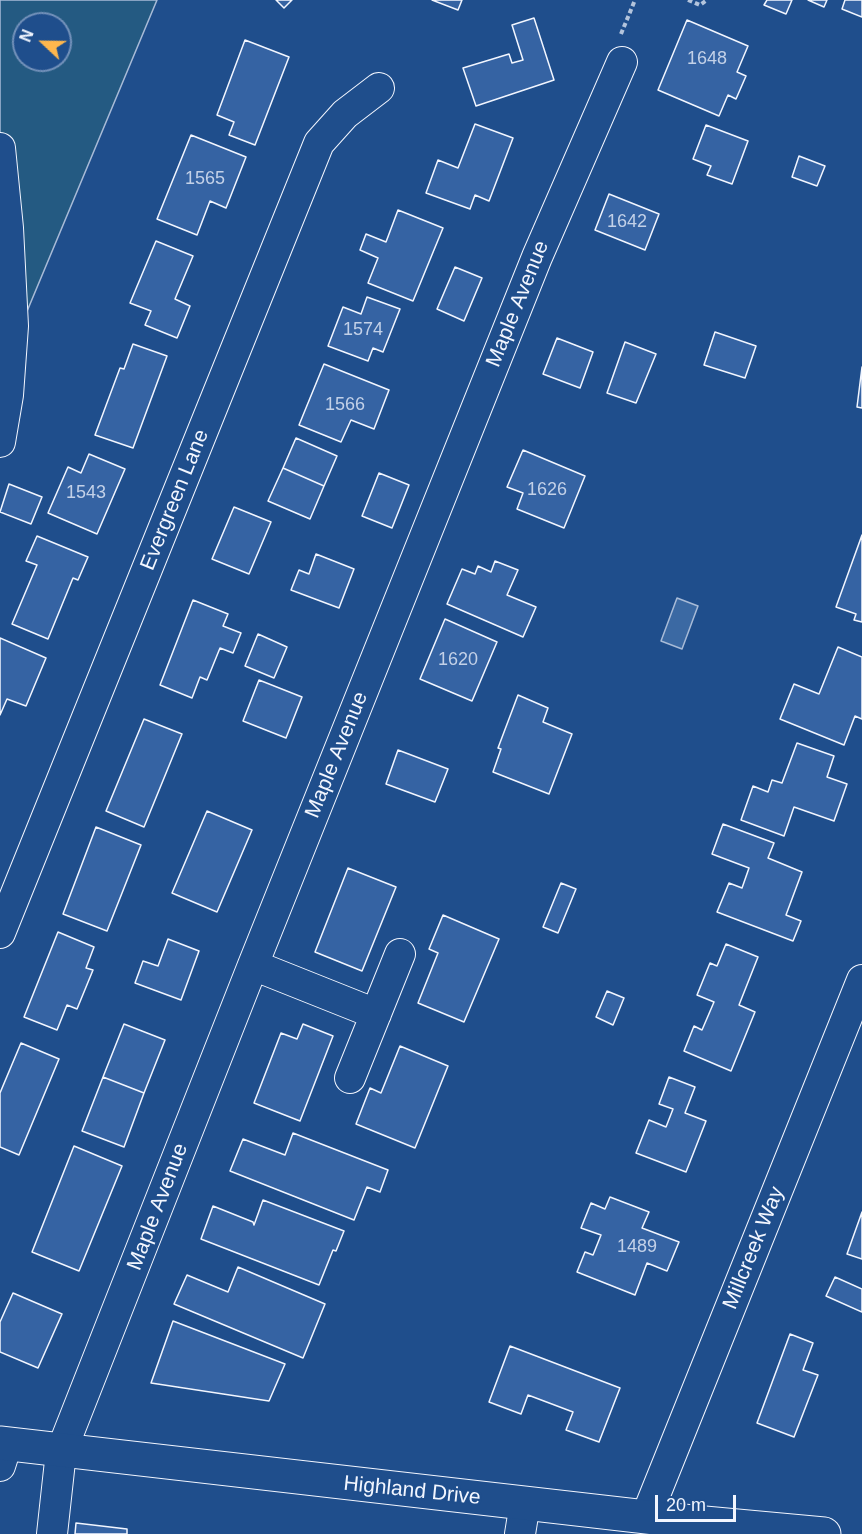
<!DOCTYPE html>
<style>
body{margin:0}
#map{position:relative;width:862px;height:1534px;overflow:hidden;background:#1f4e8c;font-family:Arial,sans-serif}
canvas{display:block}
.north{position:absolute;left:12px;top:12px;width:60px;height:60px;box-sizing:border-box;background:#1f4e8c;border:2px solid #7391ba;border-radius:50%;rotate:292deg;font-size:16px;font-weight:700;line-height:24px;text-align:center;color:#f2f6ff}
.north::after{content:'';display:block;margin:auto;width:21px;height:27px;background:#ffb74d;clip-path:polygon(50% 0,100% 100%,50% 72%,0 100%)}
.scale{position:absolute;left:655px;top:1495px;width:81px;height:27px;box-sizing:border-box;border:3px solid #f2f6ff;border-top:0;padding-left:8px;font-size:18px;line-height:21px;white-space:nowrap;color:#f2f6ff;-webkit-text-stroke:4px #1f4e8c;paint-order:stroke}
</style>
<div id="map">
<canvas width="862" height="1534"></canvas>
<div class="north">N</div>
<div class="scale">20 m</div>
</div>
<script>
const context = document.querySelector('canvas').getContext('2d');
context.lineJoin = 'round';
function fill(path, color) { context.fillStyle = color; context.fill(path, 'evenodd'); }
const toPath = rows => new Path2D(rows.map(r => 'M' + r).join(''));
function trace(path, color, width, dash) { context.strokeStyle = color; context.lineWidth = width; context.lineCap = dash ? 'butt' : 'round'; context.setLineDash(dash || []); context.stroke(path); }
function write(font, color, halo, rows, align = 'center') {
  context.font = font + ' Arial,sans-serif'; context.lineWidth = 4.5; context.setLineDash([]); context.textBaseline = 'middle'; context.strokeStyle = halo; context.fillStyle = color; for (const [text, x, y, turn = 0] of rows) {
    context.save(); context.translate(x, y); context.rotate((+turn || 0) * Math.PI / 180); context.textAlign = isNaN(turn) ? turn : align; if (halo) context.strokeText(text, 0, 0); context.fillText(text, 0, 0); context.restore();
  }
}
const green = toPath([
 [0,0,157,0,0,376,0,0],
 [24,24,60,24,60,60,24,60,24,24]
]);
fill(green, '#245a82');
trace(green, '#a8bbd7', 1.5);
const water = toPath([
 [677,598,698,606,682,649,661,641,677,598]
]);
fill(water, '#3b69a3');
trace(water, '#a8bbd7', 1.5);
const building = toPath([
 [276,0,292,0,284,8,276,0],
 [432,0,462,0,458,10,432,0],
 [767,0,792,0,786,14,764,5,767,0],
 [808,0,827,0,824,7,808,0],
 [845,0,862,0,862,17,842,9,845,0],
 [534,18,554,80,476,106,463,68,509,54,512,63,523,60,512,25,534,18],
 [687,20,748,46,737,72,746,76,736,99,728,95,719,116,658,90,687,20],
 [245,40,289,57,255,145,229,135,234,122,217,115,245,40],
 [475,124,513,138,489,201,475,195,470,209,426,193,438,160,458,168,475,124],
 [706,125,748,141,732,184,707,175,711,166,693,159,706,125],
 [191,135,246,157,226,208,210,201,197,235,157,219,191,135],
 [799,156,825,166,817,186,792,177,799,156],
 [609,194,659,214,645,250,595,230,609,194],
 [398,210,443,228,413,301,368,283,378,258,360,250,366,234,386,242,398,210],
 [156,241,193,256,175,299,190,306,177,338,145,325,151,311,130,303,156,241],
 [455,267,482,278,464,321,437,309,455,267],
 [367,297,400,309,383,352,373,348,368,361,328,346,343,307,361,314,367,297],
 [715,332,756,346,745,378,704,365,715,332],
 [557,338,593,352,580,388,543,374,557,338],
 [625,342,656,354,636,403,607,393,625,342],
 [133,344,167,356,133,448,95,435,120,368,124,369,133,344],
 [324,364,389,390,374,429,351,420,341,442,299,425,324,364],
 [862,367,862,408,857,407,862,367],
 [296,438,337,456,324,486,283,468,296,438],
 [523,450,585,476,564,528,517,509,523,493,507,487,523,450],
 [89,454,125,469,97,534,48,513,68,467,81,473,89,454],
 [283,468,324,486,310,519,268,501,283,468],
 [379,473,409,485,392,528,362,516,379,473],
 [9,484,42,497,31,524,0,512,9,484],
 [234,507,271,522,249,574,212,559,234,507],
 [862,535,862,622,854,620,856,614,836,607,862,535],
 [37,536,88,557,78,580,73,578,48,639,12,624,37,565,26,561,37,536],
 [316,554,354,569,339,608,291,590,299,570,309,574,316,554],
 [495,561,518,570,507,595,536,607,523,637,447,604,462,569,475,574,478,566,491,572,495,561],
 [193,600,228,614,223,626,241,633,233,653,220,648,207,680,200,677,192,698,160,685,193,600],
 [445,619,497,642,472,701,420,679,445,619],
 [258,634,287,647,274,678,245,666,258,634],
 [0,638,46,658,26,706,7,699,0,715,0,638],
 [838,647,862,657,862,719,855,716,844,745,780,719,794,684,819,694,838,647],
 [259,680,302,697,286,738,243,721,259,680],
 [518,695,548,708,543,722,572,734,549,794,493,772,501,749,498,748,518,695],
 [144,719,182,734,144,827,106,811,144,719],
 [797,743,834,756,827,777,847,784,834,821,794,807,784,836,741,820,753,786,768,792,772,780,782,783,797,743],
 [398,750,448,769,435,802,386,784,398,750],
 [207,811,252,830,217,912,172,893,207,811],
 [723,824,774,843,768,858,802,872,786,915,801,921,793,941,717,912,729,883,742,888,749,868,712,854,723,824],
 [96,827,141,845,107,931,63,914,96,827],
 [348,868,396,887,362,971,315,952,348,868],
 [561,883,576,889,558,933,543,927,561,883],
 [443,915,499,939,464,1022,418,1003,438,953,429,949,443,915],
 [58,932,94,947,86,968,93,970,77,1009,67,1005,57,1030,24,1017,58,932],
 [168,939,199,951,181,1000,135,983,143,961,158,966,168,939],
 [726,944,758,957,739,1005,755,1012,731,1071,684,1051,694,1026,702,1030,714,1002,697,995,710,963,717,966,726,944],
 [607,991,624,998,613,1025,596,1017,607,991],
 [124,1024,165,1040,144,1093,103,1077,124,1024],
 [303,1024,333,1036,300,1121,254,1103,281,1033,297,1039,303,1024],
 [21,1043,59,1059,19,1155,0,1147,0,1093,21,1043],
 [400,1046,448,1066,415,1148,356,1124,370,1088,381,1093,400,1046],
 [103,1077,144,1093,124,1147,82,1131,103,1077],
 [669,1077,695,1087,685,1113,706,1121,686,1172,636,1153,649,1120,666,1127,673,1109,659,1104,669,1077],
 [293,1133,388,1170,380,1192,367,1187,354,1220,230,1171,243,1139,285,1155,293,1133],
 [74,1146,122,1166,79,1271,32,1252,74,1146],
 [610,1197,649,1212,642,1228,679,1242,667,1271,647,1263,635,1295,577,1272,585,1252,593,1255,601,1235,581,1228,591,1203,605,1209,610,1197],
 [263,1200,344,1231,336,1251,333,1250,319,1285,201,1239,213,1206,253,1222,254,1225,263,1200],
 [862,1212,862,1259,847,1254,862,1212],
 [238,1267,325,1304,303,1358,174,1304,187,1275,228,1292,238,1267],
 [835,1277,862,1289,862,1312,826,1296,835,1277],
 [13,1293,62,1314,38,1368,0,1352,0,1322,13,1293],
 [173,1321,285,1364,269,1401,151,1383,173,1321],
 [790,1334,813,1343,803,1370,818,1375,794,1437,757,1423,790,1334],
 [510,1346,620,1388,599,1442,566,1430,573,1412,528,1395,521,1414,489,1402,510,1346],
 [76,1523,127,1529,127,1534,75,1534,76,1523]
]);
fill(building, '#3563a3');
trace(building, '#f2f6ff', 1.5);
const minor = toPath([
 [0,148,8,228,13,326,8,395,0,442],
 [0,933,319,143,345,114,379,88],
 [253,965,376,1014],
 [350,1078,400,954],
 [0,1466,7,1444],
 [646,1517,862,980],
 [52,1534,61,1452,253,965,537,257,622,62],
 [520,1534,525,1503]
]);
const major = toPath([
 [0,1443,672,1520,824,1534]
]);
trace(minor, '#f2f6ff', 32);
trace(major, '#f2f6ff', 35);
trace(toPath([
 [688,0,700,5,707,0],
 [621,34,635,0]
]), '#b3c4dc', 4, [4.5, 3]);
trace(minor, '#1f4e8c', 30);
trace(major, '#1f4e8c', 33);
write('18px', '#c3d1e8', null, [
 ["1648",707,59],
 ["1565",205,179],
 ["1642",627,222],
 ["1574",363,330],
 ["1566",345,405],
 ["1626",547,490],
 ["1543",86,493],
 ["1620",458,660],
 ["1489",637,1247]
]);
write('21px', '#f2f6ff', '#1f4e8c', [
 ["Maple Avenue",518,304,-68],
 ["Evergreen Lane",175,500,-68],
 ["Maple Avenue",337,755,-68],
 ["Maple Avenue",158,1207,-69],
 ["Millcreek Way",754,1248,-68],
 ["Highland Drive",412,1491,6]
]);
</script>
